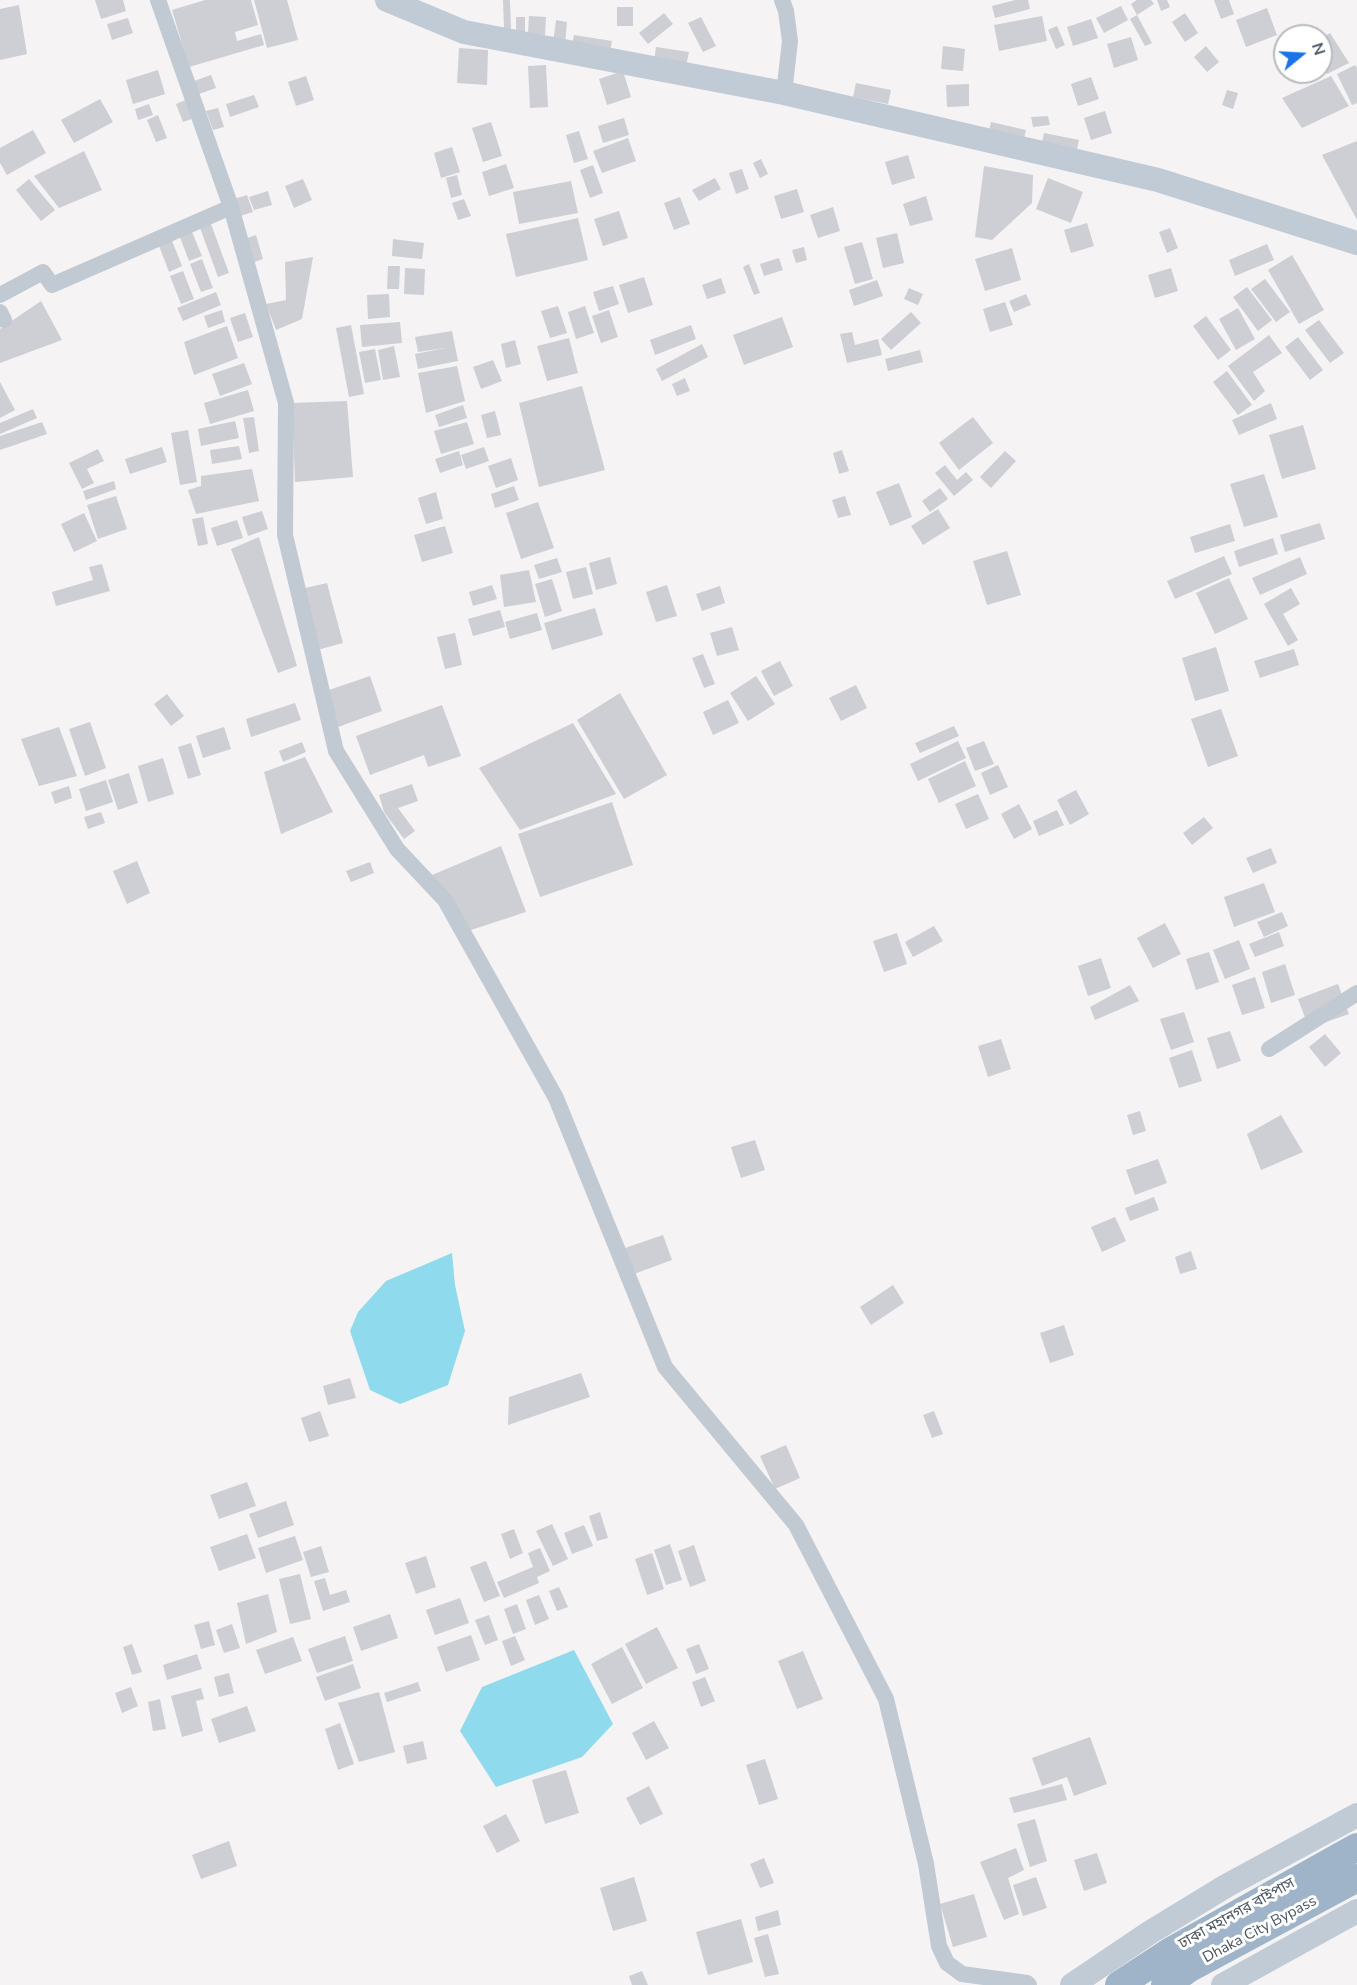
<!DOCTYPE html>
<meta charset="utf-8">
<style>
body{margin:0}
#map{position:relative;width:1357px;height:1985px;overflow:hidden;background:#f5f3f3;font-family:"Nunito Sans",sans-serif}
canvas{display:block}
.north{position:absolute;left:1273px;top:24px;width:60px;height:60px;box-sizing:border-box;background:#fff;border:2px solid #b7bbc0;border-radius:50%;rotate:72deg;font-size:16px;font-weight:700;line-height:24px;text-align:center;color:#4a5661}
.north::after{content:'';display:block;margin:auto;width:21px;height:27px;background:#1a73e8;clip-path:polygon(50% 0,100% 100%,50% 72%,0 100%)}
</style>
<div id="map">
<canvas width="1357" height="1985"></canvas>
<div class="north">N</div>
</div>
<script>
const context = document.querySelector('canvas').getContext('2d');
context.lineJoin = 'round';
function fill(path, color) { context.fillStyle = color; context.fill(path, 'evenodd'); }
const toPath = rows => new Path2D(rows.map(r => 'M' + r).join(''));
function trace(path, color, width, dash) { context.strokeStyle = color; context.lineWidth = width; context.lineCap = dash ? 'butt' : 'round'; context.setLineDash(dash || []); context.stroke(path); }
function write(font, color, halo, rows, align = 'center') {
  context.font = font + ' "Nunito Sans","Noto Sans Bengali",sans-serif'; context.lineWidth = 6; context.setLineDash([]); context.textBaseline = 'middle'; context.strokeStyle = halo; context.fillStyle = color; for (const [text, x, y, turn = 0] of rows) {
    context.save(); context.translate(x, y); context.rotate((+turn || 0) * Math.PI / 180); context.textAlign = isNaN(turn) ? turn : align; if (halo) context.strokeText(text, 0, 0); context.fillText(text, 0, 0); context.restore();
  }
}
fill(toPath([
 [452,1253,455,1285,465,1331,448,1385,400,1404,370,1390,350,1331,358,1312,386,1281],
 [574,1650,613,1724,582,1757,496,1787,460,1731,482,1687]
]), '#90daee');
fill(toPath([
 [95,0,123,0,126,11,101,19],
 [205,0,251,0,258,25,235,32,237,41,261,34,264,45,189,67,172,10],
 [254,0,287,0,298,40,267,48],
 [503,0,510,0,511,29,504,29],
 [1015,0,1028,0,1030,9,995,18,992,6],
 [1137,0,1151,0,1154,4,1137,15,1131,4],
 [1157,0,1167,0,1170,7,1161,11],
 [1214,0,1229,0,1234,14,1221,19],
 [19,5,27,54,0,60,0,9],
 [1121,6,1128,20,1104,33,1096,18],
 [617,7,633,7,633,26,617,26],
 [1267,8,1277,35,1246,47,1236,20],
 [664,13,673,24,648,44,639,33],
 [1185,13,1198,33,1185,42,1172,22],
 [1137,15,1152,43,1145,46,1130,19],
 [529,16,546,17,545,35,528,34],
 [1042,16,1047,41,999,51,994,25],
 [516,17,525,17,525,35,516,34],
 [701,17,716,46,703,52,688,23],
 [128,18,133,33,112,40,107,24],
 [1091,19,1098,38,1073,46,1067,27],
 [556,20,567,22,565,44,553,43],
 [1057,26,1065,45,1056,49,1048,30],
 [1330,33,1349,63,1327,74,1321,64,1321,38],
 [574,35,612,41,610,51,572,45],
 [1131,37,1138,60,1114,68,1107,44],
 [943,46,965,49,963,71,941,69],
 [1206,46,1219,62,1207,72,1194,57],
 [656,47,689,52,686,66,654,61],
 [459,48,488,50,487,85,457,83],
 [546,65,548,107,530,108,528,66],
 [1355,65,1357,68,1357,103,1352,105,1337,74],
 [158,70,165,94,133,104,126,80],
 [623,71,631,97,607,105,599,79],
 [211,75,216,88,199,94,194,81],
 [306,76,314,100,296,106,288,82],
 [1331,76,1349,106,1302,128,1282,98],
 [1091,77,1099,99,1078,106,1071,84],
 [856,83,891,90,888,104,853,97],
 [969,84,969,106,947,107,946,85],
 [1227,90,1238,93,1233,109,1222,105],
 [254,95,259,107,230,117,226,104],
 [100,99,113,122,74,143,61,120],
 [188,99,195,118,183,122,176,104],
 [149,104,153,115,138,120,135,109],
 [218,108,224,127,213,130,206,111],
 [1105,111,1112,133,1091,140,1084,118],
 [158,115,167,138,156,142,147,120],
 [1048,116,1050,125,1033,127,1031,117],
 [624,118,629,135,603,143,598,126],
 [491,122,502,156,483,162,472,128],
 [991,122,1026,130,1023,143,988,136],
 [33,130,46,153,7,175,0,163,0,148],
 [579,131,588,159,574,163,566,135],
 [1044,133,1079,140,1076,154,1041,146],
 [628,138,636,161,602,173,593,151],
 [1357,141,1357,220,1322,155],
 [452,147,460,172,441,178,434,153],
 [84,151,102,190,59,208,34,176],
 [908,155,915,178,892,185,885,162],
 [761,159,768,174,760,178,753,163],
 [506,164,514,188,489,196,482,172],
 [593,165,603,193,590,198,580,170],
 [984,166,1033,175,1032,203,992,240,975,237],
 [742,169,749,189,736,194,729,173],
 [457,175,462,195,451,198,446,178],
 [715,178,721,189,699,201,692,190],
 [1048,178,1083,192,1071,223,1036,209],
 [29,179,55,210,41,221,16,190],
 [303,179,312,200,294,208,285,186],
 [571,181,578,213,519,224,513,192],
 [797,189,804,212,781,219,774,196],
 [268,191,272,205,254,210,249,197],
 [247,195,253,212,240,216,234,199],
 [926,196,933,220,910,226,903,204],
 [680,197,690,224,674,230,664,203],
 [464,199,471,216,458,220,452,203],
 [833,207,840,231,818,238,810,215],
 [619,211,628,238,603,246,594,219],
 [578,218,588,260,516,277,506,234],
 [1087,223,1094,246,1071,253,1064,230],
 [211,224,229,273,218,277,200,228],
 [190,227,202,256,189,261,178,232],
 [1170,228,1178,248,1167,253,1159,232],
 [897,233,904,263,883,268,876,238],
 [256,235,263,259,249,264,241,240],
 [171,238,182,266,169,272,158,243],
 [393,239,424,243,422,259,392,256],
 [862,242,873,279,855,284,844,247],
 [1267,244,1274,260,1235,276,1229,260],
 [804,247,807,260,796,263,792,250],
 [1012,248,1021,280,985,291,975,259],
 [1292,255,1324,310,1299,324,1268,270],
 [313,257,302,319,276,330,266,304,286,300,285,262],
 [779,258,783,270,764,276,760,264],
 [202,259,213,288,201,292,190,264],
 [749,264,760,293,754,295,743,267],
 [388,266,400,266,399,289,387,289],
 [405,268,425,269,424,295,404,294],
 [1171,268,1178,291,1155,298,1148,275],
 [183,271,194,299,181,304,170,276],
 [644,277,653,305,628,313,619,285],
 [721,278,726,293,707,299,702,285],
 [1265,279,1290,312,1276,322,1251,289],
 [877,280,883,296,854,306,849,290],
 [613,286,619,304,599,311,593,292],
 [1247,287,1272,320,1258,331,1233,297],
 [909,288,923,294,918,305,904,299],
 [216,292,221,305,183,321,177,308],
 [389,294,390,317,368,319,367,295],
 [1026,294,1031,305,1014,312,1009,301],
 [41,301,62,340,0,363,0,329],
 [1005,302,1013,325,990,332,983,309],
 [558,306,567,333,550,338,541,311],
 [585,306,594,333,576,339,568,312],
 [1238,308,1255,339,1236,350,1219,319],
 [222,310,225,322,208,328,204,316],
 [609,310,618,337,601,343,592,316],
 [911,312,921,323,891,350,881,339],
 [245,313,253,337,238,342,230,318],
 [1206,316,1231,350,1218,360,1193,326],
 [782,317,793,347,744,365,733,335],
 [1319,320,1344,353,1330,363,1305,330],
 [400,322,402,343,362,347,360,325],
 [351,325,364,394,349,397,336,328],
 [691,325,696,339,655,355,650,340],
 [227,326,238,358,194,375,184,342],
 [452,331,458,361,418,369,415,354,445,348,418,352,415,337],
 [852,332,855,345,878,339,882,355,847,363,840,334],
 [1269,335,1282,353,1253,372,1265,391,1254,401,1228,366],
 [1298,337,1323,370,1310,380,1285,347],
 [569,338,578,373,547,381,537,346],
 [515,340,521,364,506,368,501,344],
 [702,344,708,357,662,381,656,369],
 [394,346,400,377,383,380,378,350],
 [375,349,381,380,365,383,359,352],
 [920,350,923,362,888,371,885,359],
 [493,360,502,381,481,389,473,367],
 [244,363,252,384,220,396,212,374],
 [457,366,465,401,426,413,418,373],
 [1227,371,1252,405,1238,415,1213,382],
 [685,378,690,391,677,396,672,384],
 [0,382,15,410,0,418],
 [582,386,605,470,539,487,519,403],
 [248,390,254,411,210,424,204,403],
 [347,401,353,477,295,482,292,403],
 [1271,403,1277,419,1239,435,1232,420],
 [463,405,467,418,439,427,435,415],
 [33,409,37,418,0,434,0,423],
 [495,411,501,435,487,438,481,415],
 [254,417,259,451,249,453,243,418],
 [973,417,993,443,959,470,939,443],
 [235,421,239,438,201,446,198,429],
 [42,422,47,434,0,450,0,436],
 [467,422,474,444,441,454,434,431],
 [1303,425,1316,469,1282,479,1269,435],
 [188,430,197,482,180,485,171,433],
 [239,446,242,459,212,464,210,450],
 [162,447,167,462,130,474,125,459],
 [484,447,489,461,466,469,461,455],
 [98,449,104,461,87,469,94,483,82,489,69,463],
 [842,450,849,471,839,474,833,453],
 [459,451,463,465,440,473,435,459],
 [1005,451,1016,461,991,488,980,477],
 [511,458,518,480,496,488,488,466],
 [945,465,957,480,966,472,973,480,954,496,935,473],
 [252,469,259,501,196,514,188,490,201,486,201,476],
 [1264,474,1278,517,1244,527,1230,484],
 [114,481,116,489,86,500,83,491],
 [899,483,912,517,890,526,876,492],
 [514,486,519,500,495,508,491,494],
 [940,488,948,499,930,512,922,501],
 [436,492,443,519,426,524,418,498],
 [116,496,127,529,98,539,87,505],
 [845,496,851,515,838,518,832,500],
 [538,502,554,548,521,559,506,513],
 [938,509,950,528,923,545,911,526],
 [262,511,268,529,248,536,242,517],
 [84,513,97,541,74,552,61,524],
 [203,517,208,544,198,546,192,519],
 [237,520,243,538,217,546,211,528],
 [1320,523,1325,539,1285,552,1280,535],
 [1230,524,1235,541,1195,553,1190,537],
 [445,526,453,553,422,562,414,535],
 [259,537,297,666,278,673,231,549],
 [1273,538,1278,554,1239,567,1234,551],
 [1007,551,1021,595,987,605,973,561],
 [1224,556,1232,574,1175,599,1167,581],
 [610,557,617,584,596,590,589,563],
 [1300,557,1307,574,1260,595,1252,578],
 [557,558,562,572,539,579,534,565],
 [102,564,110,591,56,606,52,592,93,580,89,567],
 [586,567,593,594,573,599,566,572],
 [529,570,536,602,504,607,500,575],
 [1229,578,1248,619,1215,634,1196,593],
 [552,579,562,611,545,617,535,584],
 [327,583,343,643,317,650,301,589],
 [492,585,497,599,473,606,469,592],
 [667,585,677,616,656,622,646,592],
 [720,586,725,603,702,611,696,594],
 [1291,588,1300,604,1283,614,1298,640,1288,646,1264,604],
 [595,608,603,635,552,650,544,623],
 [500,610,505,627,473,636,468,619],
 [537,613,542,630,510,639,505,622],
 [732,627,739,650,717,656,710,633],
 [455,633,462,665,445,669,437,637],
 [1216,647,1229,691,1195,701,1182,658],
 [1294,649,1299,665,1260,678,1254,661],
 [703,654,715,684,704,688,692,658],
 [780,661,793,686,774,696,761,671],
 [370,676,382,711,338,727,326,691],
 [756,676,775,704,748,721,730,693],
 [856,685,867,708,841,721,829,698],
 [620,693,667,775,624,799,577,720],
 [167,694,184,716,171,726,154,704],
 [728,700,739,723,713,735,703,712],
 [295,703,301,720,251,737,246,719],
 [442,705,461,756,428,767,424,755,370,775,356,736],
 [1221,709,1238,756,1208,767,1191,719],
 [90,722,106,768,85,776,69,729],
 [573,723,616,794,520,830,479,768],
 [954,726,959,736,920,753,915,743],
 [59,727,77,776,39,786,21,739],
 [224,727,231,749,203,758,196,736],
 [958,741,966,758,918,781,910,764],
 [984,741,994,764,975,771,966,748],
 [302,742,306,752,283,762,279,751],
 [191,743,201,775,188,779,178,747],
 [305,757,333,812,281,834,264,772],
 [163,758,174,794,148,802,138,766],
 [965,761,976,786,939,803,928,779],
 [998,765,1008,787,990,795,981,773],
 [129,773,138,803,118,810,108,780],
 [106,780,113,802,86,811,79,789],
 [412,784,418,801,398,808,415,831,404,839,384,812,379,795],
 [69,786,72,798,55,804,51,792],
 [1076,790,1089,814,1070,825,1057,800],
 [978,794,989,819,966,829,955,804],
 [612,802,633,865,540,897,518,834],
 [1019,804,1032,829,1014,839,1001,814],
 [1057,810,1064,825,1039,836,1033,821],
 [101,812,105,823,88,829,84,817],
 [1204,817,1213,828,1192,845,1183,833],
 [501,846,526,912,468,931,432,875],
 [1271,848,1277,863,1253,873,1246,858],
 [137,861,150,893,127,904,113,871],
 [370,862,374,873,351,882,346,871],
 [1264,883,1275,912,1234,927,1224,897],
 [1282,912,1288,926,1264,937,1257,922],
 [1165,923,1181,954,1153,968,1137,938],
 [934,926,943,941,913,957,905,942],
 [1279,932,1284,946,1255,957,1249,944],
 [897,933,907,964,884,972,873,941],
 [1239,940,1250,969,1225,979,1213,950],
 [1209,952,1219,982,1196,990,1186,959],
 [1101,958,1111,988,1088,996,1078,966],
 [1285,964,1295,995,1271,1003,1262,972],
 [1255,977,1265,1008,1242,1015,1232,985],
 [1338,984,1349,1014,1309,1028,1298,999],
 [1130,985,1139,1001,1095,1020,1090,1007],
 [1184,1012,1194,1042,1171,1050,1160,1019],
 [1230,1031,1241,1061,1217,1069,1207,1038],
 [1325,1034,1341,1053,1325,1067,1309,1047],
 [1001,1039,1011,1069,988,1077,978,1046],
 [1192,1050,1202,1081,1179,1088,1169,1058],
 [1140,1111,1146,1131,1133,1135,1127,1115],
 [1281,1115,1303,1152,1261,1170,1247,1134],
 [755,1140,765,1170,741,1178,731,1147],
 [1158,1159,1167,1183,1135,1195,1126,1170],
 [1154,1197,1159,1210,1130,1221,1125,1208],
 [1115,1217,1126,1241,1102,1252,1091,1227],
 [663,1235,672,1260,634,1274,625,1248],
 [1191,1251,1197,1269,1180,1274,1175,1257],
 [893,1285,904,1303,871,1325,860,1307],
 [1064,1325,1074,1355,1050,1363,1040,1333],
 [581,1373,590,1397,508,1425,509,1397],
 [350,1378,356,1398,328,1405,323,1386],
 [320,1411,329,1436,309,1442,301,1418],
 [934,1411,943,1434,932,1438,923,1415],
 [786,1445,800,1478,775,1489,760,1456],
 [247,1482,256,1506,219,1519,210,1495],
 [286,1501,294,1525,258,1538,249,1514],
 [600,1512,608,1538,597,1541,589,1516],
 [552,1524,568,1559,553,1566,536,1531],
 [584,1525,593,1546,572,1554,564,1533],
 [514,1529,523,1553,510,1559,501,1534],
 [247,1534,256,1558,219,1571,210,1547],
 [295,1536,303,1560,266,1573,258,1548],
 [670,1544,682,1580,666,1585,654,1550],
 [694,1545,706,1581,690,1587,678,1551],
 [321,1546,329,1572,311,1577,303,1552],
 [540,1548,550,1571,537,1577,539,1583,504,1598,497,1582,533,1567,528,1553],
 [652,1553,664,1589,647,1595,635,1559],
 [426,1556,436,1587,416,1594,405,1563],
 [486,1561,500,1596,484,1602,470,1567],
 [300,1574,311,1619,290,1624,279,1579],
 [325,1578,330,1595,346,1590,350,1602,323,1611,314,1581],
 [559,1587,568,1607,557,1611,549,1591],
 [268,1594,277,1632,246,1644,237,1603],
 [539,1595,549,1619,535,1625,526,1600],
 [460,1598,469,1623,435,1635,426,1610],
 [517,1604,526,1629,513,1634,504,1609],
 [390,1614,398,1638,361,1651,353,1627],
 [489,1615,498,1640,485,1645,475,1620],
 [209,1621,215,1645,201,1649,194,1625],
 [232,1624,240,1648,224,1653,216,1630],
 [657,1627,678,1668,646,1684,625,1644],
 [471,1635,480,1660,446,1672,437,1647],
 [345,1636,353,1661,317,1673,308,1649],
 [515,1636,525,1660,511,1666,502,1641],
 [293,1637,302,1661,265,1674,256,1650],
 [132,1644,142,1672,132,1675,123,1647],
 [699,1644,709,1669,696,1674,686,1649],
 [622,1647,643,1688,612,1704,591,1664],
 [803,1651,823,1699,797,1709,778,1661],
 [197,1654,202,1669,167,1680,163,1665],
 [353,1664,361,1688,325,1701,316,1677],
 [229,1673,234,1693,219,1697,214,1677],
 [705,1677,715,1701,701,1707,692,1682],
 [418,1682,421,1691,387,1702,384,1693],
 [131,1687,138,1706,122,1713,115,1693],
 [201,1688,204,1699,196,1701,203,1731,182,1737,171,1696],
 [379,1692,395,1752,359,1762,338,1703],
 [160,1699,166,1729,153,1731,148,1702],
 [247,1706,256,1731,219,1743,211,1719],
 [654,1721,669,1748,646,1760,632,1733],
 [340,1723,354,1764,338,1770,325,1729],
 [1090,1737,1107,1784,1074,1796,1067,1777,1042,1786,1032,1758],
 [423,1741,427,1759,407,1764,403,1746],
 [765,1759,778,1799,759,1805,746,1765],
 [566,1770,579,1813,545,1824,532,1780],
 [1062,1784,1067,1800,1014,1813,1009,1798],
 [649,1786,663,1814,640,1825,626,1798],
 [506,1814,520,1841,497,1853,483,1826],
 [1035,1819,1047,1861,1030,1867,1017,1824],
 [229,1841,237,1866,201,1879,192,1855],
 [1016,1848,1024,1870,1008,1878,1019,1914,1004,1920,980,1862],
 [1097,1853,1107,1883,1084,1891,1074,1860],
 [764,1858,774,1883,760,1888,750,1864],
 [634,1877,647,1921,613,1931,600,1888],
 [1036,1877,1047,1908,1023,1916,1013,1885],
 [974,1894,987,1937,953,1947,940,1904],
 [778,1910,781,1925,758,1931,755,1917],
 [741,1919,753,1962,708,1975,696,1932],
 [768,1934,779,1974,765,1977,754,1938],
 [642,1971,648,1985,632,1985,629,1976]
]), '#cdcfd5');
trace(toPath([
 [158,0,231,207,286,403,285,535,336,751,397,849,445,900,556,1098,665,1367,796,1525,886,1699,926,1864,939,1946,947,1963,962,1974,1027,1983,1029,1985],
 [782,0,786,11,790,41,784,93],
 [0,295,43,272,52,285,231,207],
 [0,312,4,320],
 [1269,1049,1357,993]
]), '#c1cad2', 16);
trace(toPath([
 [387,0,464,32,784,93,1158,180,1357,243],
 [1072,1985,1149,1933,1226,1886,1357,1815],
 [1223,1985,1357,1911]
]), '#c1cbd6', 24);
trace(toPath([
 [1119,1985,1171,1951,1357,1847],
 [1165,1985,1190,1968,1357,1878]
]), '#9fb4c9', 28);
write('15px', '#4a5661', '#fff', [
 ["ঢাকা মহানগর বাইপাস",1237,1914,-29],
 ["Dhaka City Bypass",1260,1930,-28]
]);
</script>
